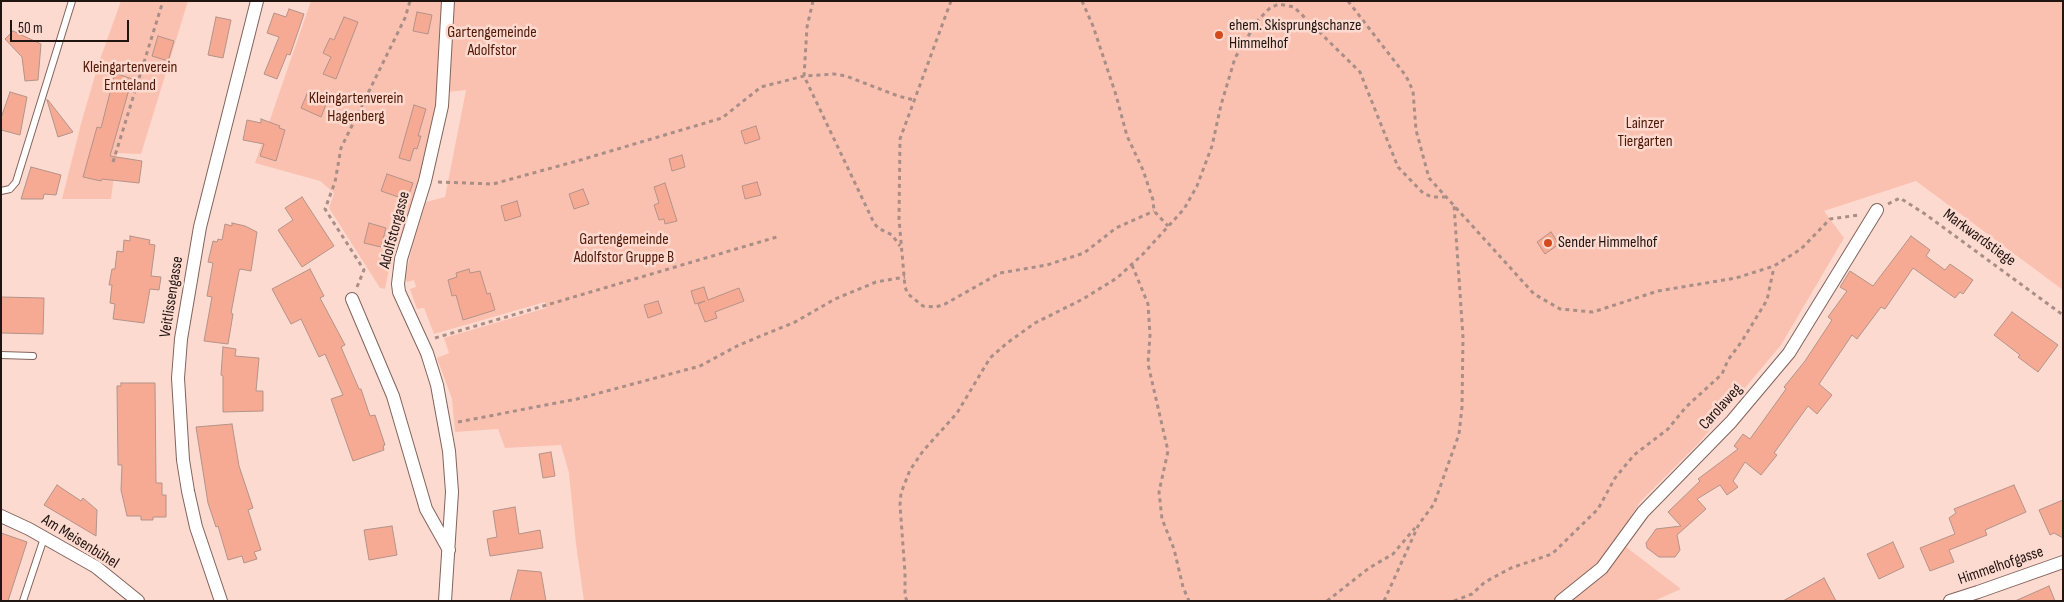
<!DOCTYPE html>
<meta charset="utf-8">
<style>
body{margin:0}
#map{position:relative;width:2064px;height:602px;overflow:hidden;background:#fddad0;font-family:"Sofia Sans Condensed",sans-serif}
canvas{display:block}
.frame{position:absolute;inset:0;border:2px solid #211512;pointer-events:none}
.scale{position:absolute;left:10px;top:20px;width:119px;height:22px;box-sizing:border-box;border:2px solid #211512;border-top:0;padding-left:6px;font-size:15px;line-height:18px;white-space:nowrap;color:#211512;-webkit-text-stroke:4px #fddad0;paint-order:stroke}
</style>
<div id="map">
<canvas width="2064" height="602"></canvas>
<div class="frame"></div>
<div class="scale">50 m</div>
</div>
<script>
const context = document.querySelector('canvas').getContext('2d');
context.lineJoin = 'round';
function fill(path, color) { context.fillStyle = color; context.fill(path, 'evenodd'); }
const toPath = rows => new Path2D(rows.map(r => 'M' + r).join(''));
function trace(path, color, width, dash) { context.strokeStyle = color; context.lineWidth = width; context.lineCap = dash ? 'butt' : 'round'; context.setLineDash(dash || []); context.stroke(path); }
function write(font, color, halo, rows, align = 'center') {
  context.font = font + ' "Sofia Sans Condensed",sans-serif'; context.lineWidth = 5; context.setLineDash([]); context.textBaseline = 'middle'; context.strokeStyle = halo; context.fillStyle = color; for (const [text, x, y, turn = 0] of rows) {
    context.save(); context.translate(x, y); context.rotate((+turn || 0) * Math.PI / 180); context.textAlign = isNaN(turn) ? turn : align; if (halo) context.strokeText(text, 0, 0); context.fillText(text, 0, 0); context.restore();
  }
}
fill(toPath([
 [121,1,188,1,141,154,117,153,111,199,62,199,82,120,99,62],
 [311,1,443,1,437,107,418,183,400,240,393,250,385,289,380,288,329,208,334,193,320,181,255,163],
 [452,1,2063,1,2063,290,1916,181,1824,211,1844,238,1781,345,1698,444,1640,502,1617,540,1681,589,1654,601,584,601,576,544,569,473,561,445,505,448,498,429,455,432,452,399,437,358,449,353,444,338,546,308,545,302,434,334,424,308,417,309,410,289,416,287,414,280,407,282,405,277,413,244,426,202,445,197,466,90,448,92]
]), '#fbc1b0');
const building = toPath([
 [289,9,304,14,290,55,287,54,277,79,264,74,279,37,267,33,274,13,286,17,289,9],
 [417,12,432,15,428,34,413,31,417,12],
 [216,17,231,20,223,58,208,55,216,17],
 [344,17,358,22,336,79,323,74,331,57,323,53,330,38,334,40,344,17],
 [13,31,41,44,38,80,25,81,22,57,5,39,13,31],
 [158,36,174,41,168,61,152,56,158,36],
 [115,73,132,79,110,156,142,161,139,183,102,179,101,181,83,177,97,127,101,128,115,73],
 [10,92,27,97,20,135,1,130,1,118,10,92],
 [307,94,327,102,321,117,301,108,307,94],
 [47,100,48,100,73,132,58,137,47,100],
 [414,105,426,109,418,136,421,136,417,149,414,148,410,161,399,158,414,105],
 [261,119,280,126,279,128,285,130,276,161,260,156,264,144,243,140,247,120,261,123,261,119],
 [756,126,760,139,745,144,741,131,756,126],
 [682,155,685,167,672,171,669,159,682,155],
 [31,167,61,175,56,195,44,194,43,199,21,199,31,167],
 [387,174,413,183,407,200,381,191,387,174],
 [757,182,761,195,745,199,742,186,757,182],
 [665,183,677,221,665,224,664,219,659,220,654,205,659,203,654,187,665,183],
 [583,189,589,204,574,209,569,194,583,189],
 [302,197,334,246,302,267,278,230,293,220,285,208,302,197],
 [517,201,521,216,505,221,501,206,517,201],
 [232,223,245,226,257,232,251,271,240,269,239,271,231,313,233,314,228,344,204,341,212,297,207,296,213,263,208,262,213,241,217,242,218,239,222,240,225,224,232,226,232,223],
 [369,223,386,228,381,247,364,243,369,223],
 [1551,232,1559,244,1545,254,1537,242,1551,232],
 [130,236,150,240,149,244,155,245,151,276,161,277,159,290,150,289,144,323,113,319,115,304,110,303,112,285,109,285,112,269,115,269,117,251,123,252,124,240,130,241,130,236],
 [1911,236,1930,250,1926,256,1945,270,1950,264,1973,280,1963,294,1960,292,1955,298,1913,268,1885,309,1881,307,1857,339,1852,335,1819,384,1832,395,1817,414,1808,406,1774,453,1777,455,1761,475,1745,462,1733,481,1738,487,1727,495,1720,485,1697,499,1706,509,1677,535,1680,550,1675,557,1659,557,1647,548,1646,543,1656,529,1681,526,1668,512,1700,481,1698,479,1738,449,1734,446,1743,434,1750,439,1786,389,1784,387,1805,361,1832,320,1828,317,1847,291,1840,287,1850,271,1873,286,1911,236],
 [310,269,324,296,320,298,345,345,341,347,359,389,361,389,370,416,375,415,385,445,383,446,384,450,353,461,331,399,343,395,325,354,319,357,301,319,291,324,272,289,310,269],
 [469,269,470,273,480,271,487,294,490,293,495,310,463,320,456,295,452,296,448,280,457,277,456,273,469,269],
 [704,287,708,300,739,288,744,301,715,312,717,318,705,322,698,304,705,301,695,304,691,291,704,287],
 [1,297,44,298,43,334,1,333,1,297],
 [658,301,662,313,648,318,644,305,658,301],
 [2012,312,2058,345,2038,372,2018,357,2020,355,1994,335,2012,312],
 [223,347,236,349,235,356,259,358,256,391,263,391,263,411,223,412,223,376,221,375,223,347],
 [121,383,155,383,156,483,162,483,162,495,166,495,166,517,153,517,153,520,141,520,141,516,127,516,121,490,122,465,118,465,117,386,121,386,121,383],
 [232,424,239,466,253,508,248,510,261,550,254,552,257,559,244,563,242,556,228,560,218,526,216,527,208,503,196,427,232,424],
 [551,452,555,476,543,478,539,454,551,452],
 [57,485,81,501,83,498,97,510,96,536,44,505,57,485],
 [2014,485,2026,512,1985,530,1987,535,1949,550,1954,562,1930,571,1920,548,1955,534,1949,518,1956,513,1954,509,2014,485],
 [2063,500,2063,538,2054,533,2050,535,2039,510,2063,500],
 [515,507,519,534,540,530,543,548,490,556,487,539,497,537,493,511,515,507],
 [392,526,397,555,369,560,364,530,392,526],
 [1,533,27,542,8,601,1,601,1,533],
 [1893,542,1904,567,1879,579,1867,554,1893,542],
 [518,570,541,572,546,601,510,601,518,570],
 [1824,578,1836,601,1783,601,1824,578],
 [2049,586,2055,601,2015,601,2049,586]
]);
fill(building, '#f6aa93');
trace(building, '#b39389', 1);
const lane = toPath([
 [1,191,10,189,16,182,72,1],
 [1,355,33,356],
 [23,601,44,538]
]);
const street = toPath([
 [352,299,393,396,426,509,449,550],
 [1,516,29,529,96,567,138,601],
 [221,601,196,527,188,491,183,460,178,378,181,339,200,227,257,1],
 [445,601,452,492,449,451,437,385,427,353,399,292,398,284,401,259,425,181,442,106,448,1],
 [1561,601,1602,568,1643,512,1731,422,1789,353,1877,210],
 [1950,601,1978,592,2063,562]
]);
trace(lane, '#82645c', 8);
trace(street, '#82645c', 14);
trace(toPath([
 [813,1,807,27,804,76,874,223,878,228,892,235,900,246],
 [951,1,900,139,899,219,905,287,908,294,923,306,936,307,945,304,1000,273,1047,265,1084,253,1116,228,1154,211],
 [1082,1,1093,26,1116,95,1127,136,1143,170,1153,200,1154,211,1168,226],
 [1348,1,1406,76,1413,91,1416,130,1429,178,1534,294,1560,309,1593,312,1658,291,1736,278,1774,266,1801,249,1830,219,1859,215],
 [113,162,163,1],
 [438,182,493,184,577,161,722,118,761,87,804,76,834,74,846,76,898,96,914,100],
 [1888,204,1900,198,1925,214,2063,315],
 [1132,265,1148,304,1150,335,1148,364,1168,451,1159,492,1162,519,1174,549,1183,587,1189,601],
 [357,287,364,270,325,209,335,182,341,148,405,18,410,1],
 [435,338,780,236],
 [458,422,577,399,700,366,739,345,795,322,835,299,876,282,905,277],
 [907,601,905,596,905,573,900,505,901,493,910,470,923,451,957,413,990,358,1007,343,1035,323,1083,299,1117,278,1143,254,1184,209,1197,186,1212,146,1221,105,1235,58,1258,20,1270,8,1279,4,1294,7,1360,72,1398,167,1423,193,1432,197,1447,197],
 [1327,601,1369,568,1393,554,1415,528],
 [1384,601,1419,524,1434,504,1459,434,1462,407,1463,337,1454,205],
 [1454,601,1472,594,1485,582,1511,568,1552,554,1598,509,1615,478,1634,455,1668,429,1686,407,1722,374,1728,360,1742,341,1767,300,1774,267]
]), '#a98e87', 3, [4, 4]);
trace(lane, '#fff', 6);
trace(street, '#fff', 12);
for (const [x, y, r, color] of [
 [1219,35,5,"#d24a1d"],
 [1548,243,5,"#d24a1d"]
]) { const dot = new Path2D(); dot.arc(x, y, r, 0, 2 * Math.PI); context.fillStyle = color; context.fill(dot); trace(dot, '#fddad0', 2); }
write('16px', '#211512', '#fddad0', [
 ["ehem. Skisprungschanze",1229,26],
 ["Himmelhof",1229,44],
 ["Sender Himmelhof",1558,243]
], 'left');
write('16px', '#501705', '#fddad0', [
 ["Gartengemeinde",492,33],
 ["Adolfstor",492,51],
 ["Kleingartenverein",130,68],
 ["Ernteland",130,86],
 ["Kleingartenverein",356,99],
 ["Hagenberg",356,117],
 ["Lainzer",1645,124],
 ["Tiergarten",1645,142],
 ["Gartengemeinde",624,240],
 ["Adolfstor Gruppe B",624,258]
]);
write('16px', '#211512', '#fddad0', [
 ["Adolfstorgasse",395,230,-75],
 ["Markwardstiege",1979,238,36],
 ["Veitlissengasse",172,297,-81],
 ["Carolaweg",1721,407,-48],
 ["Am Meisenbühel",80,542,32],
 ["Himmelhofgasse",2001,566,-19]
]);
</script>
